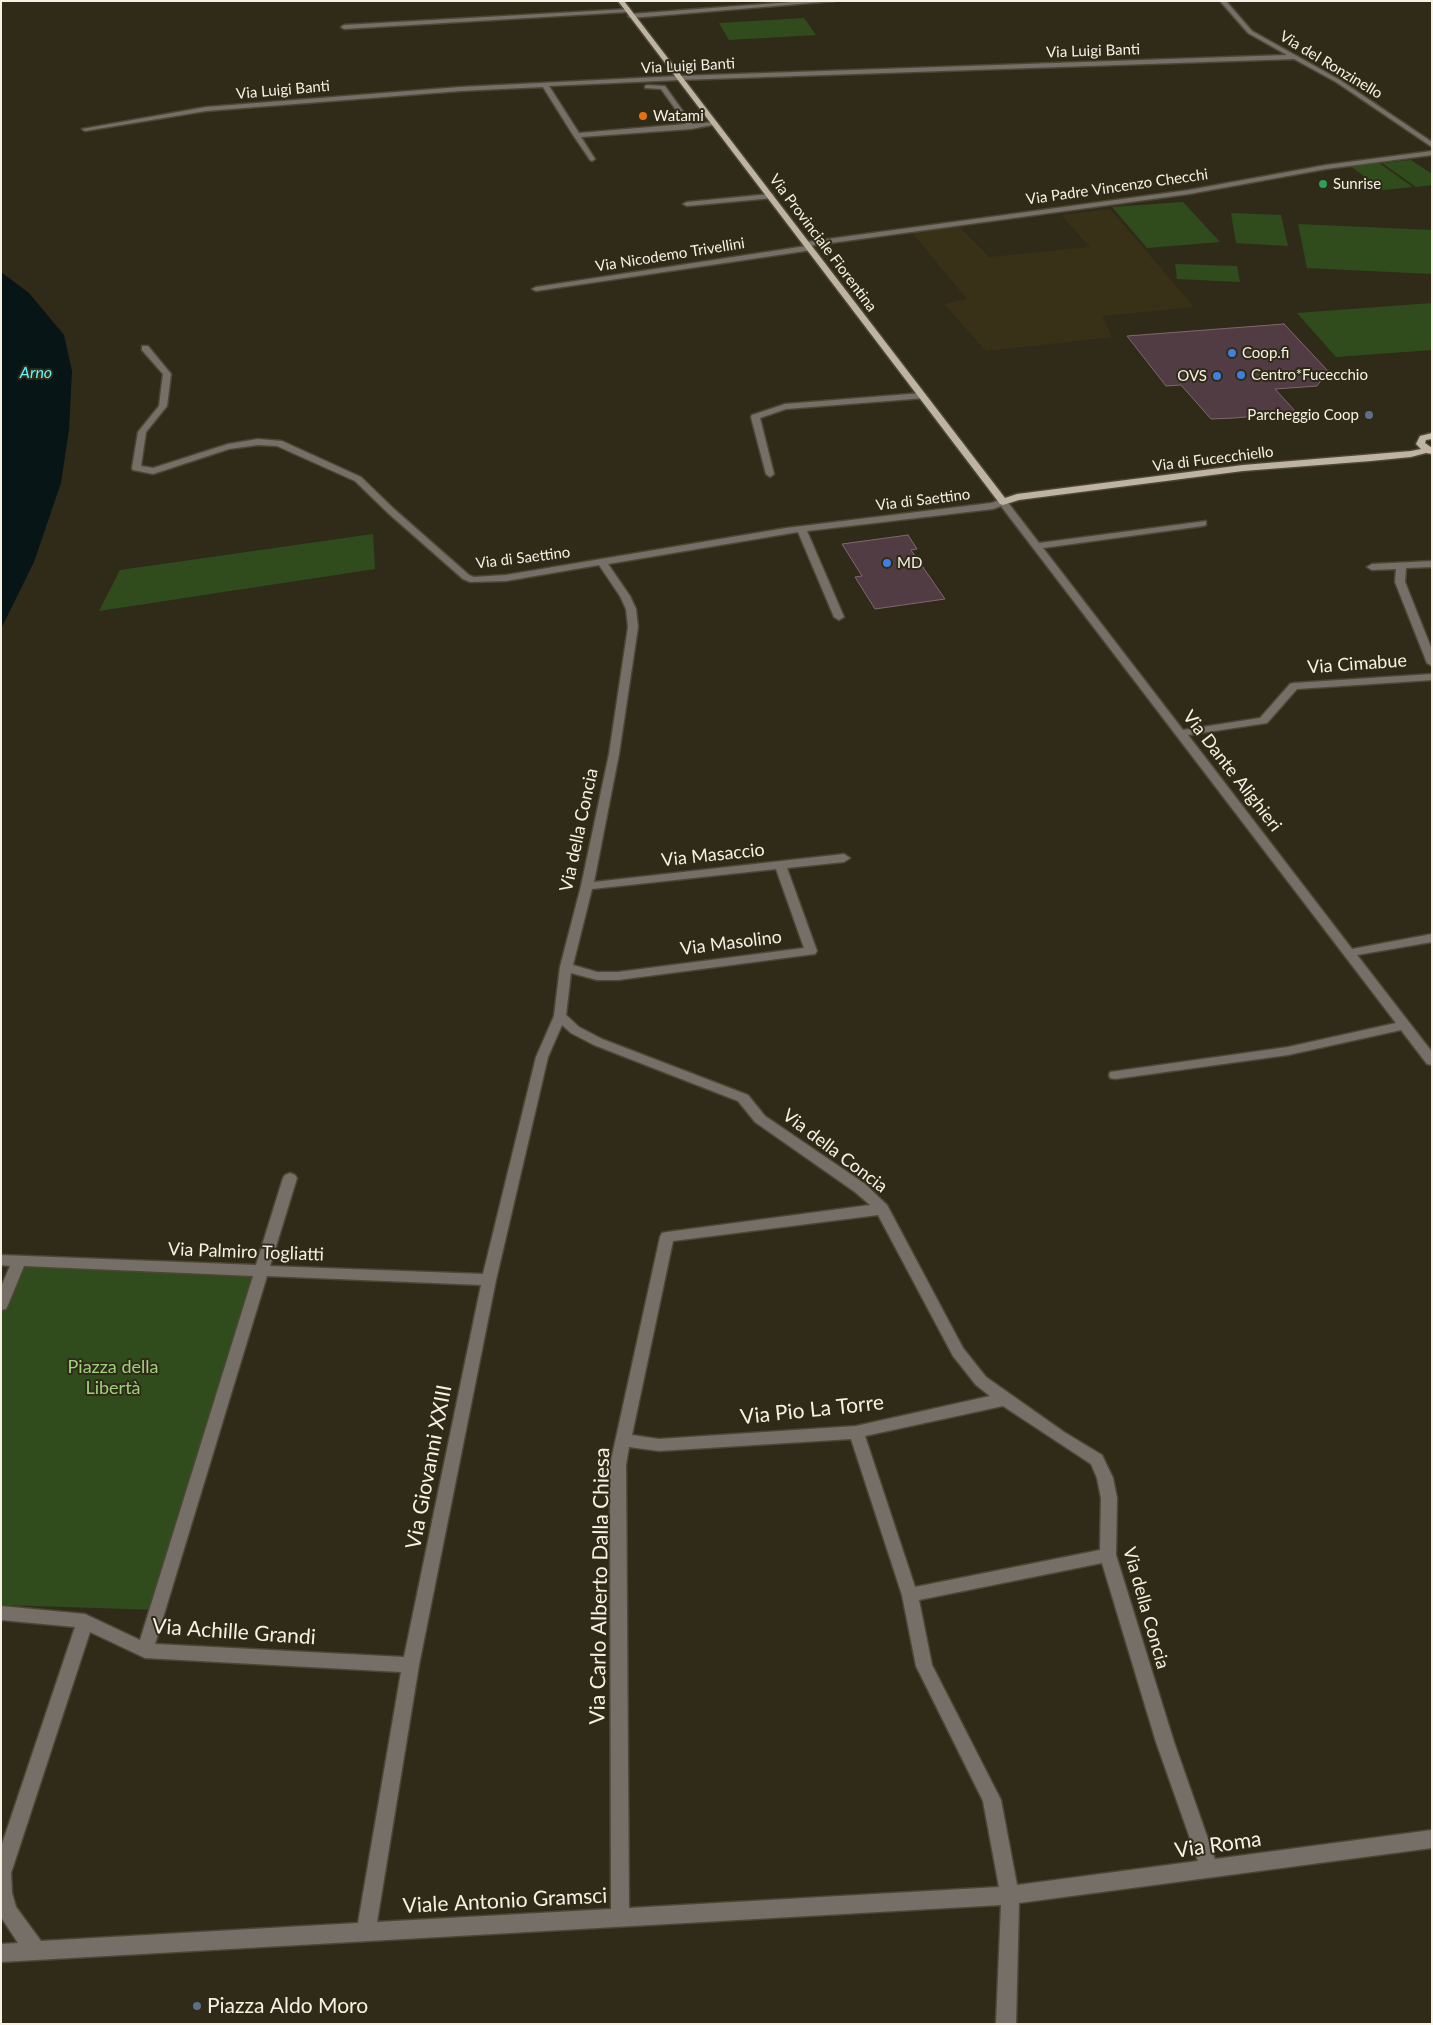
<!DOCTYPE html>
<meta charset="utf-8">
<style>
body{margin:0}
#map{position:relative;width:1433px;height:2025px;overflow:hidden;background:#302b18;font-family:Lato,sans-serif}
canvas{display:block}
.frame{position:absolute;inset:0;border:2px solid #f5f1e5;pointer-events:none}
</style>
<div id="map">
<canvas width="1433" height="2025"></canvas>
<div class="frame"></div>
</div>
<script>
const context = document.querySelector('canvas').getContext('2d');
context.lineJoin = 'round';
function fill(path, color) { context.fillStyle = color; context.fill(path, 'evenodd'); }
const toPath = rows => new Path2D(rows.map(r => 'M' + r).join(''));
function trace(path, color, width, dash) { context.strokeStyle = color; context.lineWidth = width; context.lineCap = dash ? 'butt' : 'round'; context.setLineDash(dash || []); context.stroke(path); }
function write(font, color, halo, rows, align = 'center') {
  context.font = font + ' Lato,sans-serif'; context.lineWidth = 4; context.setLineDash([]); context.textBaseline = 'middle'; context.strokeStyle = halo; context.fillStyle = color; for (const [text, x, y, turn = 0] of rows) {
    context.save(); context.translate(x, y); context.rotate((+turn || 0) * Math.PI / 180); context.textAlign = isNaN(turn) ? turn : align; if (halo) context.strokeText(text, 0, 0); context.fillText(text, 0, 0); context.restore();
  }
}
fill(toPath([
 [1110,209,1194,307,1102,316,1112,337,986,351,944,304,967,299,910,230,956,224,989,257,1090,247,1061,215]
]), '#393117');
fill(toPath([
 [804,18,816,35,729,40,719,23],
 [1411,160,1432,174,1432,185,1416,187,1382,163],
 [1379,163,1413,187,1383,190,1350,166],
 [1183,202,1220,242,1147,248,1112,207],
 [1231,213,1281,215,1288,246,1236,243],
 [1298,224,1432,230,1432,274,1307,268],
 [1175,264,1237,266,1240,282,1177,279],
 [1432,303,1432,350,1336,357,1297,313],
 [373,534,375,569,99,611,120,570],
 [19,1261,261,1272,159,1610,1,1605,1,1304]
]), '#304c1c');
fill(toPath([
 [1,272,29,293,64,335,72,371,69,430,61,483,34,562,1,629]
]), '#071516');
const building = toPath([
 [1284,324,1328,371,1317,386,1275,389,1296,412,1235,418,1211,419,1181,385,1166,386,1127,336,1284,324],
 [908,535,917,549,911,550,945,599,875,609,855,577,862,576,842,544,908,535]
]);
fill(building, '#523c44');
trace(building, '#7f6870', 1);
const minor = toPath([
 [805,1,835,1,631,18,628,16,631,14,805,1],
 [1220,1,1226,1,1252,31,1340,80,1432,142,1432,147,1336,82,1294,59,679,80,549,86,579,133,686,124,661,89,645,88,645,86,647,85,665,86,692,124,715,122,718,124,691,129,581,137,595,159,592,161,590,160,573,135,543,87,460,91,206,111,85,131,82,129,206,107,460,87,679,76,1287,55,1248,33,1220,1],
 [629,9,627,12,344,29,341,27,344,25,629,9],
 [1432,151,1432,155,1326,169,1189,194,809,246,813,248,812,250,536,291,532,289,536,287,806,246,802,244,806,242,1189,190,1326,165,1432,151],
 [770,194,773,194,773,198,687,206,683,204,687,202,770,194],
 [142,346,148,346,171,374,167,406,146,432,141,466,153,468,228,444,258,439,282,441,361,477,394,509,469,575,474,577,506,575,786,528,991,503,1003,499,1006,500,1039,543,1206,521,1206,525,1203,526,1043,548,1183,730,1260,718,1290,684,1294,683,1432,674,1432,680,1297,689,1267,723,1188,735,1352,949,1432,934,1432,942,1357,955,1432,1052,1432,1065,1427,1064,1401,1030,1288,1055,1115,1079,1110,1078,1109,1075,1110,1072,1288,1047,1396,1023,1001,506,993,509,807,531,844,617,839,620,834,617,798,532,608,564,630,596,636,609,638,627,619,754,594,882,844,854,850,858,844,862,787,868,817,951,815,954,618,980,597,980,571,973,566,1015,579,1027,602,1039,748,1095,765,1116,865,1184,887,1205,963,1348,986,1377,1064,1432,1102,1455,1113,1478,1117,1498,1116,1555,1174,1742,1215,1859,1432,1830,1432,1848,1019,1903,1016,2024,996,2024,1001,1905,1,1962,1,1944,18,1943,1,1917,1,1847,75,1627,1,1620,1,1606,85,1614,140,1640,253,1276,24,1266,8,1305,6,1309,1,1310,1,1287,10,1266,1,1265,1,1255,256,1265,283,1178,285,1175,290,1173,295,1175,297,1178,270,1266,483,1274,536,1057,554,1016,560,967,581,886,609,754,628,627,626,609,620,596,599,565,506,581,470,582,463,579,388,513,355,481,277,446,258,445,229,449,153,474,133,470,132,468,138,432,159,406,163,374,142,350,142,346],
 [776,869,804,948,618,972,597,972,573,965,592,889,776,869],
 [562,1025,571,1033,594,1045,738,1101,755,1122,855,1192,870,1205,667,1232,662,1233,660,1237,610,1465,611,1909,377,1922,419,1665,496,1280,548,1057,562,1025],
 [878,1215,953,1356,976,1385,990,1396,856,1426,659,1439,632,1435,673,1241,878,1215],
 [267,1276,481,1285,404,1657,155,1644,267,1276],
 [1003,1406,1091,1464,1097,1478,1101,1498,1100,1550,915,1587,865,1436,1003,1406],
 [851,1439,902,1595,916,1666,983,1801,999,1887,629,1908,626,1465,629,1447,659,1451,851,1439],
 [1102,1563,1156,1742,1198,1861,1017,1885,1001,1800,932,1665,919,1600,1102,1563],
 [90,1632,145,1658,401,1672,358,1923,41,1941,16,1907,12,1893,11,1873,90,1632],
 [922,393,925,394,925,398,786,409,760,418,774,474,770,477,766,474,751,417,752,415,785,404,922,393],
 [1432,561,1432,567,1406,568,1405,582,1432,650,1432,666,1427,663,1395,582,1396,569,1372,570,1367,567,1372,564,1432,561]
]);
const major = toPath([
 [618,1,624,1,1005,498,1017,494,1243,465,1411,451,1421,449,1416,444,1420,436,1432,433,1432,439,1426,440,1425,443,1432,448,1432,454,1426,453,1411,457,1371,461,1243,471,1019,500,1003,505,1000,504,618,1]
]);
trace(minor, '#4c4735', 3);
trace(major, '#4c4735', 3);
fill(minor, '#756f67');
fill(major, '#bfb3a2');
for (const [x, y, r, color] of [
 [643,116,5,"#e8710a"],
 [1323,184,5,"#2e9e5b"],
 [1232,353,5,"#3f7fe0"],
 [1241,375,5,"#3f7fe0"],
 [1217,376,5,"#3f7fe0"],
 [1369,415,5,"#5c6f8a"],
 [887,563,5,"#3f7fe0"],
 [197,2006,5,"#5c6f8a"]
]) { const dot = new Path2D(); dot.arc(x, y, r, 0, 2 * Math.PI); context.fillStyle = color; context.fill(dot); trace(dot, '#302b18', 2); }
write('15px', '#f5f1e5', '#302b18', [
 ["Via Luigi Banti",1093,51,-2],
 ["Via del Ronzinello",1331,65,31],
 ["Via Luigi Banti",688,66,-3],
 ["Via Luigi Banti",283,90,-5],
 ["Via Padre Vincenzo Checchi",1117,187,-8],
 ["Via Provinciale Fiorentina",823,243,53],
 ["Via Nicodemo Trivellini",670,255,-9],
 ["Via di Fucecchiello",1213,459,-7],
 ["Via di Saettino",923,500,-7],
 ["Via di Saettino",523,558,-7]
]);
write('15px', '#f5f1e5', '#302b18', [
 ["Watami",653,116],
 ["Sunrise",1333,184],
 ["Coop.fi",1242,353],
 ["Centro*Fucecchio",1251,375],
 ["OVS",1207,376,"right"],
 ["Parcheggio Coop",1359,415,"right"],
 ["MD",897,563]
], 'left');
write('italic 16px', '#5ff6fe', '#302b18', [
 ["Arno",36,373]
]);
write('18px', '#f5f1e5', '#302b18', [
 ["Via Cimabue",1357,664,-4],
 ["Via Dante Alighieri",1232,771,52],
 ["Via della Concia",579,830,-78],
 ["Via Masaccio",713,855,-6],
 ["Via Masolino",731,943,-7],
 ["Via della Concia",835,1151,37],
 ["Via Palmiro Togliatti",246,1252,2],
 ["Via della Concia",1146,1608,74]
]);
write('18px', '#9ed27c', '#302b18', [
 ["Piazza della",113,1367],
 ["Libertà",113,1388]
]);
write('21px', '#f5f1e5', '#302b18', [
 ["Via Pio La Torre",812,1410,-6],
 ["Via Giovanni XXIII",429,1467,-79],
 ["Via Carlo Alberto Dalla Chiesa",600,1586,-89],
 ["Via Achille Grandi",234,1632,4],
 ["Via Roma",1218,1845,-8],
 ["Viale Antonio Gramsci",505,1901,-3]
]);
write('21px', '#f5f1e5', '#302b18', [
 ["Piazza Aldo Moro",207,2006]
], 'left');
</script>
